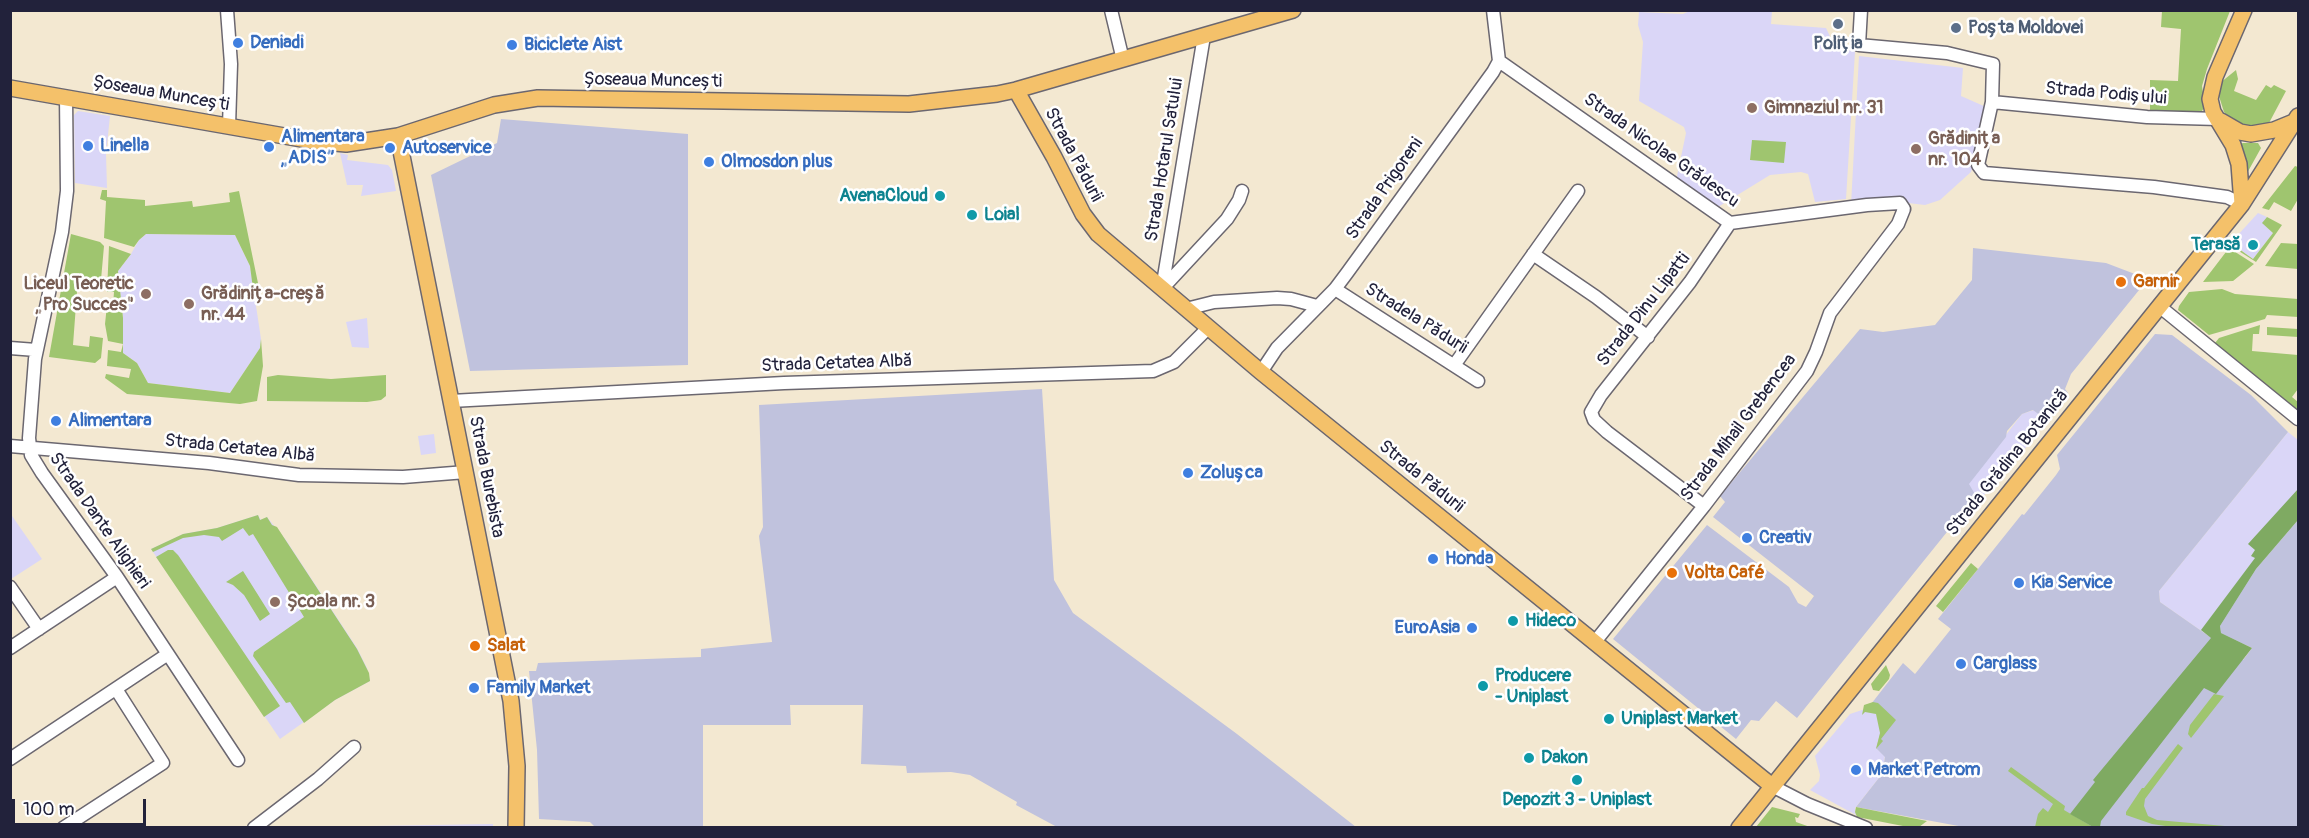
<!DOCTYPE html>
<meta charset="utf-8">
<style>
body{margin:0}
#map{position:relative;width:2309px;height:838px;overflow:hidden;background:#f3e8d1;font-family:Pangolin,sans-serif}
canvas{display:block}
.frame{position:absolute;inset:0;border:12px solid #22223b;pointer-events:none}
.scale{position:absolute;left:12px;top:799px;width:134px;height:27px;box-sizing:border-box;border:3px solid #22223b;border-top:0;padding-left:8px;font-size:18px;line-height:21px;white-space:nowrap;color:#22223b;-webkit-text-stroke:4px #fff;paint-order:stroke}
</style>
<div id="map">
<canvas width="2309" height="838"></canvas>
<div class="frame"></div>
<div class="scale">100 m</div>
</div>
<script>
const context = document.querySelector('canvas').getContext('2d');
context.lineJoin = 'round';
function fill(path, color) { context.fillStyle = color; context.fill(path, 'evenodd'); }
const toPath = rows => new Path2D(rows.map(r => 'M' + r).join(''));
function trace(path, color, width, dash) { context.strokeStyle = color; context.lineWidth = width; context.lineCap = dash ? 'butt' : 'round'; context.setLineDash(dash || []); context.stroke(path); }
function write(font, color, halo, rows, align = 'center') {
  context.font = font + ' Pangolin,sans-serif'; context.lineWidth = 5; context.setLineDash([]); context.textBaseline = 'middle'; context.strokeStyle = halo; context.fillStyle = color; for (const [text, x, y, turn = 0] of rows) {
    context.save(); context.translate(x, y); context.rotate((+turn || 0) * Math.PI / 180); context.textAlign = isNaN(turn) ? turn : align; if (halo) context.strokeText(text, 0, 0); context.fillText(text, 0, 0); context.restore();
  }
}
fill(toPath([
 [1692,10,1772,11,1771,24,1826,28,1836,49,1853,50,1855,52,1846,199,1815,202,1808,174,1801,172,1770,175,1718,207,1679,180,1677,176,1686,133,1684,127,1639,101,1643,42,1638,25,1639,12,1683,14],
 [1859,56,1963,68,1961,96,1986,107,1985,126,1971,172,1940,200,1925,205,1900,202,1851,205],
 [78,111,110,116,106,154,107,188,75,183,74,115],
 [340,153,348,155,347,160,388,165,392,170,396,191,361,196,363,185,347,185],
 [2258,213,2267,217,2263,223,2273,233,2253,259,2234,245,2239,239,2236,237],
 [146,234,235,235,250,266,261,339,260,348,230,393,148,383,137,363,123,353,123,318,118,271,131,254,139,240],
 [367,318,369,348,352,347,346,322],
 [2034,410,2045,419,2034,433,2036,436,1980,500,1973,494,1968,484,2022,414],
 [2288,432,2298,440,2298,520,2256,569,2243,660,2160,602,2159,591],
 [434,434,436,453,421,455,418,436],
 [10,513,42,559,11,579,10,579],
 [258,515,261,520,267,517,286,540,357,648,367,668,370,681,335,700,280,739,151,549,183,534,217,528],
 [1868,708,1876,709,1881,731,1876,748,1885,756,1882,774,1855,808,1856,815,1810,790,1819,781,1820,775,1815,756,1850,714],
 [493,824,493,828,370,827,371,826]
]), '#dad6f7');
fill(toPath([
 [501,119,688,134,688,365,470,371,431,175,497,143],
 [1973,248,2106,263,2148,279,2071,374,2065,389,2068,393,2045,419,2033,410,2022,414,2007,431,2006,437,1969,484,1976,496,1797,718,1776,701,1759,721,1751,720,1736,739,1613,639,1707,525,1789,587,1798,603,1806,607,1814,596,1713,517,1725,502,1720,496,1860,329,1883,332,1935,325,1972,280],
 [2155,334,2172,335,2251,395,2288,432,2159,591,2160,602,2243,660,2252,648,2221,633,2220,626,2256,569,2298,520,2298,827,1964,827,1856,807,1882,774,1885,757,1876,748,1881,731,1876,709,1868,708,1903,663,1915,674,1951,629,1938,619,2022,514,2024,515,2056,475,2060,469,2057,455],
 [1042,389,1054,580,1073,613,1237,734,1356,827,1057,827,1016,805,1017,802,970,775,951,772,907,773,906,766,861,764,863,705,790,705,791,725,703,725,703,827,595,827,590,822,539,819,537,750,529,671,536,671,538,663,701,657,701,649,772,642,759,536,763,527,759,405]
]), '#c0c2dd');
fill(toPath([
 [2162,11,2230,11,2207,69,2202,86,2205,106,2202,111,2196,113,2150,112,2150,80,2178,81,2181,29,2161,27],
 [2236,70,2238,79,2234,91,2256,100,2266,85,2271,88,2274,85,2286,91,2269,123,2257,127,2242,125,2229,118,2224,112,2218,93,2220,83],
 [1752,140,1786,142,1784,163,1750,160],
 [2243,143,2258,143,2261,148,2246,175,2240,144],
 [2295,166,2298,167,2298,199,2291,211,2274,202,2269,210,2262,208],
 [102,190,107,190,107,197,145,200,145,206,192,201,193,207,230,202,229,193,239,191,259,288,253,289,250,266,235,235,146,234,139,240,134,247,104,238,106,201,100,199],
 [2267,217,2282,225,2256,262,2231,246,2232,244,2253,259,2273,233,2262,223],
 [71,234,100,242,104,246,100,291,93,292,94,278,78,278,73,345,89,347,90,336,103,338,101,358,95,363,49,357],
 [2281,243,2298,244,2298,269,2265,266],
 [109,246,131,254,118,271,123,318,123,353,137,363,148,383,230,393,260,348,261,339,263,366,257,401,240,404,127,394,105,378,106,374,129,378,131,369,107,366,108,350,121,352,123,344,108,341,105,324,107,305,113,305,114,292,107,292],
 [2229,248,2254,264,2233,281,2203,282],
 [2222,289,2235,294,2298,299,2298,317,2267,315,2265,319,2209,335,2178,310,2179,306,2189,292],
 [2260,325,2259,334,2253,334,2252,351,2298,355,2298,389,2292,397,2298,402,2298,414,2215,343,2219,338],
 [2267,327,2298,329,2298,337,2267,335],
 [278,375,331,379,386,375,386,396,381,400,367,402,267,401,267,377],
 [258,515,260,520,267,517,272,525,277,527,357,649,369,673,370,681,335,700,304,723,290,702,286,703,253,656,254,652,304,617,253,534,249,536,243,528,222,541,219,537,204,535,183,538,153,552,151,549,183,534,217,528],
 [168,550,173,550,178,555,280,706,264,717,156,557],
 [1971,563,1978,569,1943,612,1936,606],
 [243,571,270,614,260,621,244,595,233,585,226,582],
 [1886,665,1890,675,1889,679,1879,691,1873,690,1871,684],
 [2214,694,2224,696,2191,738,2188,734,2190,725],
 [1873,702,1878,703,1896,720,1881,739,1883,741,1876,749,1880,733,1876,714,1865,712,1862,715,1864,705],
 [2178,744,2183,748,2145,799,2144,806,2148,816,2157,820,2236,827,2172,827,2152,824,2126,815,2126,812,2142,788,2144,788],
 [2011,767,2065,806,2064,810,2093,827,2035,827,2038,814,2043,808,2048,812,2053,804,2008,771],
 [1772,807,1800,814,1798,818,1795,817,1796,822,1810,827,1756,827],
 [1856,807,1927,821,1919,827,1908,827,1857,817,1855,812]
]), '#9fc56f');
fill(toPath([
 [2298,489,2298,520,2256,569,2220,626,2221,633,2252,648,2216,694,2204,688,2101,821,2100,827,2093,827,2070,814,2095,782,2093,780,2211,638,2201,630,2255,558,2251,556,2255,550,2248,544]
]), '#7faa62');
const minor = toPath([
 [227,10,231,64,229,126],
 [1111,10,1123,60],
 [1861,10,1859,45,1947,53,1993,64,1992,102,1978,165,1984,173,2154,187,2227,197,2242,204],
 [1499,61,1730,223,1867,205,1900,203,1904,209,1898,224,1830,313,1816,352,1807,371,1704,506,1594,643],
 [66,97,67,191,62,232,35,359,29,438,31,455,42,473,117,577,238,760],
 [1992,102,2147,117,2218,119],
 [1533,254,1596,297,1648,337],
 [1162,289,1204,36],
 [1162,289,1227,219,1239,200,1242,191],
 [1335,289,1478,381],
 [2159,306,2298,419],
 [1186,309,1214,302,1277,298,1291,299,1317,306],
 [10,348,36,350],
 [1455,364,1578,191],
 [1261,372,1277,348,1335,289,1347,273,1493,72,1499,61,1493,10],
 [451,401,784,383,1153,371,1174,362,1208,328],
 [10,446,209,463,299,475,403,477,466,472],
 [1704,506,1607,432,1594,420,1591,412,1601,395,1690,282,1730,223],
 [10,587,39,629],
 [10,648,117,577],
 [10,759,168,654],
 [1772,786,1807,804,1866,828],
 [63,828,163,763,116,689],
 [254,828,318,779,354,747]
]);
const major = toPath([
 [10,88,313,141,346,144,398,136,494,105,538,98,909,104,997,94,1016,90,1293,10],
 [1016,90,1054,157,1083,214,1098,234,1261,372,1772,786],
 [2221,121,2240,132,2251,134,2274,130,2296,121],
 [398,136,511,701,517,766,516,828],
 [2242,204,2239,164,2233,145,2213,112,2210,99,2215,77,2244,10],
 [1739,828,2242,204,2298,116]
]);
trace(minor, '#6b6770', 15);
trace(major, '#6b6770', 18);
trace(minor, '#fff', 12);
trace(major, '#f4c16a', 15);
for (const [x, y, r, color] of [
 [1838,24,6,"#5c6f8a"],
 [1956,28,6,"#5c6f8a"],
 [238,43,6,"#3f7fe0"],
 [512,45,6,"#3f7fe0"],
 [1752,108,6,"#8d6e63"],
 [88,146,6,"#3f7fe0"],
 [269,147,6,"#3f7fe0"],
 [390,148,6,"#3f7fe0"],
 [1916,149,6,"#8d6e63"],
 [709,162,6,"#3f7fe0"],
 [940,196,6,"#0f9aa8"],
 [972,215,6,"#0f9aa8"],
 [2253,245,6,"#0f9aa8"],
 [2121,282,6,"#e8710a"],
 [146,294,6,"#8d6e63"],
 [189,304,6,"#8d6e63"],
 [56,421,6,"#3f7fe0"],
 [1188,473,6,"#3f7fe0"],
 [1747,538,6,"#3f7fe0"],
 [1433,559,6,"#3f7fe0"],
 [1672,573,6,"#e8710a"],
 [2019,583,6,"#3f7fe0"],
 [275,602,6,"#8d6e63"],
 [1513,621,6,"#0f9aa8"],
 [1472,628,6,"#3f7fe0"],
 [475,646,6,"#e8710a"],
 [1961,664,6,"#3f7fe0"],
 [1483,686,6,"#0f9aa8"],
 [474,688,6,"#3f7fe0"],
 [1609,719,6,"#0f9aa8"],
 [1529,758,6,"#0f9aa8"],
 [1856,770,6,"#3f7fe0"],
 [1577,780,6,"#0f9aa8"]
]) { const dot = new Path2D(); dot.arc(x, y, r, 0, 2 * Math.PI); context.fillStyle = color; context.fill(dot); trace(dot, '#fff', 2); }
write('bold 18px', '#4e5e75', '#fff', [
 ["Poșta Moldovei",1968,28],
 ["Poliția",1838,44,"center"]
], 'left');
write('bold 18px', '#366cbe', '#fff', [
 ["Deniadi",250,43],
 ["Biciclete Aist",524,45],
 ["Alimentara",281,137],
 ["„ADIS”",281,158],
 ["Linella",100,146],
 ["Autoservice",402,148],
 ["Olmosdon plus",721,162],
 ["Alimentara",68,421],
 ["Zolușca",1200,473],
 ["Creativ",1759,538],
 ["Honda",1445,559],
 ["Kia Service",2031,583],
 ["EuroAsia",1460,628,"right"],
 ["Carglass",1973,664],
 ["Family Market",486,688],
 ["Market Petrom",1868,770]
], 'left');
write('18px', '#22223b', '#fff', [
 ["Șoseaua Muncești",653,81,1],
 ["Șoseaua Muncești",161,94,10],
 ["Strada Podișului",2106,94,5],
 ["Strada Nicolae Grădescu",1661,151,35],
 ["Strada Pădurii",1073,155,62],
 ["Strada Hotarul Satului",1165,160,-81],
 ["Strada Prigoreni",1385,189,-55],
 ["Strada Dinu Lipatti",1644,310,-52],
 ["Stradela Pădurii",1416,319,32],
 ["Strada Cetatea Albă",837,364,-2],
 ["Strada Mihail Grebencea",1739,428,-53],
 ["Strada Cetatea Albă",240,449,6],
 ["Strada Grădina Botanică",2008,463,-51],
 ["Strada Burebista",486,477,79],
 ["Strada Pădurii",1421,477,39],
 ["Strada Dante Alighieri",99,521,55]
]);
write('bold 18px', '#785e54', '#fff', [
 ["Gimnaziul nr. 31",1764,108],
 ["Grădinița",1928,139],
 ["nr. 104",1928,160],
 ["Liceul Teoretic",134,284,"right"],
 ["„Pro Succes\"",134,305,"right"],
 ["Grădinița-creșă",201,294],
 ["nr. 44",201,315],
 ["Școala nr. 3",287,602]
], 'left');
write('bold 18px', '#0d838f', '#fff', [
 ["AvenaCloud",928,196,"right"],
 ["Loial",984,215],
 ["Terasă",2241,245,"right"],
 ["Hideco",1525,621],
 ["Producere",1495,676],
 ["- Uniplast",1495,697],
 ["Uniplast Market",1621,719],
 ["Dakon",1541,758],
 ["Depozit 3 - Uniplast",1577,800,"center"]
], 'left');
write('bold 18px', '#c56008', '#fff', [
 ["Garnir",2133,282],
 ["Volta Café",1684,573],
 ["Salat",487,646]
], 'left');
</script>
